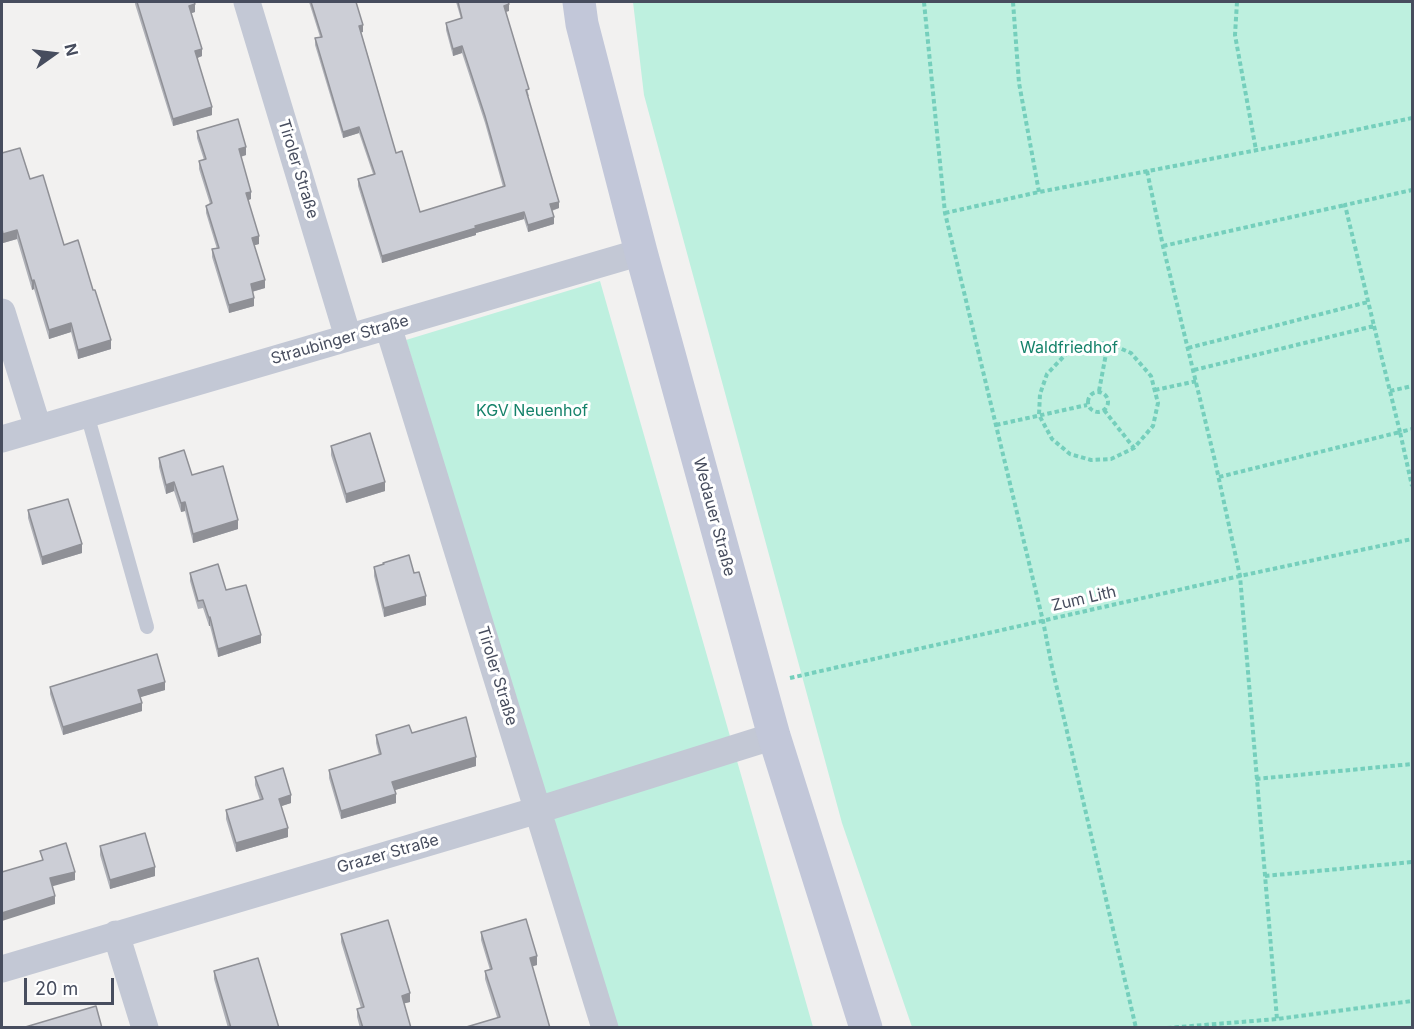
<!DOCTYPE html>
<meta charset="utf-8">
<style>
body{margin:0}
#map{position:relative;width:1414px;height:1029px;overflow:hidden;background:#f2f1f0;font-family:Inter,sans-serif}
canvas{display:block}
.frame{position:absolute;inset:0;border:3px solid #474d5e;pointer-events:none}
.north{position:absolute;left:24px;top:24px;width:60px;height:60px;-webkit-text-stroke:4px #fff;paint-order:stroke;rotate:76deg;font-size:16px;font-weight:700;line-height:24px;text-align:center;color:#474d5e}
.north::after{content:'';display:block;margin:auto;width:21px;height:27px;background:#474d5e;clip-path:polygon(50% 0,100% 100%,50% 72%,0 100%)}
.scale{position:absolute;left:24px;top:978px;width:90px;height:27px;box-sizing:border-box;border:3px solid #474d5e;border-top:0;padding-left:8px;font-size:18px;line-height:21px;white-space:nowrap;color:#474d5e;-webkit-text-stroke:4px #fff;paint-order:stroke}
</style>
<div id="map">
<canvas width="1414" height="1029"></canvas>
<div class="frame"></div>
<div class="north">N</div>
<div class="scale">20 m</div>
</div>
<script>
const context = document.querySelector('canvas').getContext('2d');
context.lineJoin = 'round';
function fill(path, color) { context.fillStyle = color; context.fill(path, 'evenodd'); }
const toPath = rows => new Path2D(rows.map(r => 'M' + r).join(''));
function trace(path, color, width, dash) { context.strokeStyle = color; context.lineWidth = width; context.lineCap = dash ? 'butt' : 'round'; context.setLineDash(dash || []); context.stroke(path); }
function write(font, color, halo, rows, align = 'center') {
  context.font = font + ' Inter,sans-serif'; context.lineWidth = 6; context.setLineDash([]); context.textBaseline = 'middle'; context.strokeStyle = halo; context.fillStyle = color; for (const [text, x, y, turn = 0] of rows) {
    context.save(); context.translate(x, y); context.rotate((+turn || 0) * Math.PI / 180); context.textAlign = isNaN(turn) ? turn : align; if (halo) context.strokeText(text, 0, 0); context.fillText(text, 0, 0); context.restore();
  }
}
fill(toPath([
 [633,2,1412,2,1412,1027,912,1027,842,823,796,654,644,95],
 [600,281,813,1027,616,1027,406,340]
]), '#bef0df');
trace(toPath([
 [924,2,945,213,1043,621,1052,667,1136,1028],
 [1013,2,1019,83,1039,192],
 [1237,2,1235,35,1256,150],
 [1147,171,1163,246,1215,461,1240,576,1277,1019],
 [945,213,1039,192,1304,141,1412,118],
 [1163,246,1345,205],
 [1374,326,1400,432,1412,429],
 [1108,343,1131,353,1151,376,1158,403,1153,426,1134,448,1111,459,1091,460,1070,454,1052,439,1039,415,1040,394,1047,374,1067,353,1086,345,1108,343],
 [1188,348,1368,302],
 [1194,370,1374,326,1345,205,1412,190],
 [1155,390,1197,381],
 [1099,391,1108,343],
 [1390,391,1412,386],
 '1088 402a10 10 0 1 1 20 0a10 10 0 1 1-20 0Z',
 [1104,410,1134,448],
 [996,425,1087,405],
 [1219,477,1400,432,1412,486],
 [790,678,1240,576,1412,539],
 [1256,779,1412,764],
 [1265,876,1412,862],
 [1167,1028,1277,1019,1412,1001]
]), '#75cfbc', 4, [4.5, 3]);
trace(toPath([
 [87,414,147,627]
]), '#c3c8d5', 14);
trace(toPath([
 [247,2,348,337],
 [2,312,38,428],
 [388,326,605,1028],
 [2,439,641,252],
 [116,934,145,1028],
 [2,969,538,810,774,736]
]), '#c3c8d5', 27);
trace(toPath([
 [579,2,582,24,641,252,774,736,866,1028]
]), '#c2c7d9', 33);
fill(toPath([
 [135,2,194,2,195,12,191,13,202,56,197,58,212,115,173,126,135,4],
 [309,2,356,2,363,32,361,32,396,153,420,212,503,187,485,123,462,53,453,56,446,30,446,23,461,19,456,2,508,2,509,11,506,12,529,96,528,96,559,208,552,211,554,224,528,232,524,219,476,233,476,235,382,263,358,186,358,179,373,174,359,133,343,138,315,45,315,38,320,37],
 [197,131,246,155,241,157,251,199,248,200,259,244,254,245,265,288,252,292,254,306,229,313,212,257,212,249,217,249,206,213,206,206,210,204,199,169,199,161,204,160,197,138],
 [2,153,30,179,64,245,111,349,78,359,71,332,49,339,34,289,32,290,17,239,3,243,2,238],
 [331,446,385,491,346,503,331,455],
 [159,458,192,475,238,529,193,543,185,511,181,512,174,491,166,494,159,467],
 [28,510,82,553,42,565,28,518],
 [383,564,414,573,426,605,384,617,374,576,374,567],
 [190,573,226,590,261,643,218,657,210,626,209,626,203,608,198,609,190,581],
 [50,687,165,690,140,697,142,711,63,735,50,694],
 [412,733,476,766,395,790,396,803,341,819,329,778,329,770,379,755,376,743,376,735],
 [255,777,291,803,281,806,288,837,236,852,226,819,226,810,260,800,255,785],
 [100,846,155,876,110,889,100,855],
 [481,932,537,965,532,966,550,1028,497,1017,485,979,485,971,490,970,481,940],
 [341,934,410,1002,404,1003,411,1028,360,1028,357,1017,357,1009,361,1008,341,942],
 [214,971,279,1028,228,1028,214,979]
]), '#afb1b8');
fill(toPath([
 [195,4,195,12,189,14,189,6],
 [509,4,509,11,504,12,504,6],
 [363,25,363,32,359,33,359,26],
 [462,46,462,53,453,56,453,49],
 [202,49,202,56,195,59,195,51],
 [212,107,212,115,173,126,173,119],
 [359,127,359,133,343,138,343,132],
 [246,147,246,155,239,157,239,149],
 [251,192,251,199,246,201,246,193],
 [559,202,559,208,550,211,550,204],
 [524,212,524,219,476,233,476,235,382,263,382,256,475,226],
 [554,217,554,224,528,232,528,225],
 [17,230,17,239,3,243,3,234],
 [259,236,259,244,252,246,252,238],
 [34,280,34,289,32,290,32,281],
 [265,280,265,288,251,292,251,284],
 [254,298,254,306,229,313,229,305],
 [71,323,71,332,49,339,49,330],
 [111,340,111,349,78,359,78,350],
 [174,482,174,491,166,494,166,485],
 [385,482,385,491,346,503,346,494],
 [185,502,185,511,181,512,181,503],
 [238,520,238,529,193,543,193,534],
 [82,544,82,553,42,565,42,557],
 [426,596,426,605,384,617,384,608],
 [210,617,210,626,209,626,209,618],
 [261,635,261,643,218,657,218,649],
 [165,682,165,690,138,698,138,690],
 [142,703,142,711,63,735,63,727],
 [476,757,476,766,392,791,392,782],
 [396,794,396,803,341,819,341,811],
 [291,795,291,803,279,807,279,799],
 [288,828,288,837,236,852,236,843],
 [155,867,155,876,110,889,110,880],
 [75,872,75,880,50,887,50,878],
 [55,896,55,904,2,921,2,913],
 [537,956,537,965,530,967,530,958],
 [410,993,410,1002,402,1004,402,996]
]), '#8f9096');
const building = toPath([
 [137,2,194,2,195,4,189,6,202,49,195,51,212,107,173,119,137,2],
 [311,2,356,2,363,25,359,26,396,153,402,151,420,212,505,186,485,116,462,46,453,49,446,23,462,18,458,2,508,2,509,4,504,6,525,76,529,89,526,90,559,202,550,204,554,217,528,225,524,212,475,226,476,228,382,256,358,179,375,174,359,127,343,132,315,38,322,37,311,2],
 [238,119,246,147,239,149,251,192,246,193,259,236,252,238,265,280,251,284,254,298,229,305,212,249,219,248,206,206,212,203,199,161,206,159,197,131,238,119],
 [20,148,30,179,43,175,64,245,78,240,93,290,95,290,111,340,78,350,71,323,49,330,34,280,32,281,17,230,3,234,2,229,2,153,20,148],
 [370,433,385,482,346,494,331,446,370,433],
 [184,450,192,475,223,466,238,520,193,534,185,502,181,503,174,482,166,485,159,458,184,450],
 [68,499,82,544,42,557,28,510,68,499],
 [409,555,414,573,419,572,426,596,384,608,374,567,384,564,383,563,409,555],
 [218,564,226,590,246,585,261,635,218,649,210,617,209,618,203,600,198,601,190,573,218,564],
 [157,654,165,682,138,690,142,703,63,727,50,687,157,654],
 [466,717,476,757,392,782,396,794,341,811,329,770,381,754,376,735,409,725,412,733,466,717],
 [283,768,291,795,279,799,288,828,236,843,226,810,263,799,255,777,283,768],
 [145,833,155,867,110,880,100,846,145,833],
 [66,843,75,872,50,878,55,896,2,913,2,872,43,860,40,851,66,843],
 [526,919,537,956,530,958,550,1028,463,1028,500,1017,485,971,492,969,481,932,526,919],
 [388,920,410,993,402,996,411,1028,363,1028,357,1009,364,1007,341,934,388,920],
 [258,958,279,1028,231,1028,214,971,258,958],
 [96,1006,102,1028,22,1028,96,1006]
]);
fill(building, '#ccced6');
trace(building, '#8f9096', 1.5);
write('16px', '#474d5e', '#fff', [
 ["Tiroler Straße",298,169,73],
 ["Straubinger Straße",340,340,-16],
 ["Wedauer Straße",714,517,75],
 ["Zum Lith",1084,599,-13],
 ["Tiroler Straße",497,676,73],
 ["Grazer Straße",388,854,-16]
]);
write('16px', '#15826a', '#fff', [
 ["Waldfriedhof",1069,348],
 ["KGV Neuenhof",532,411]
]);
</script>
